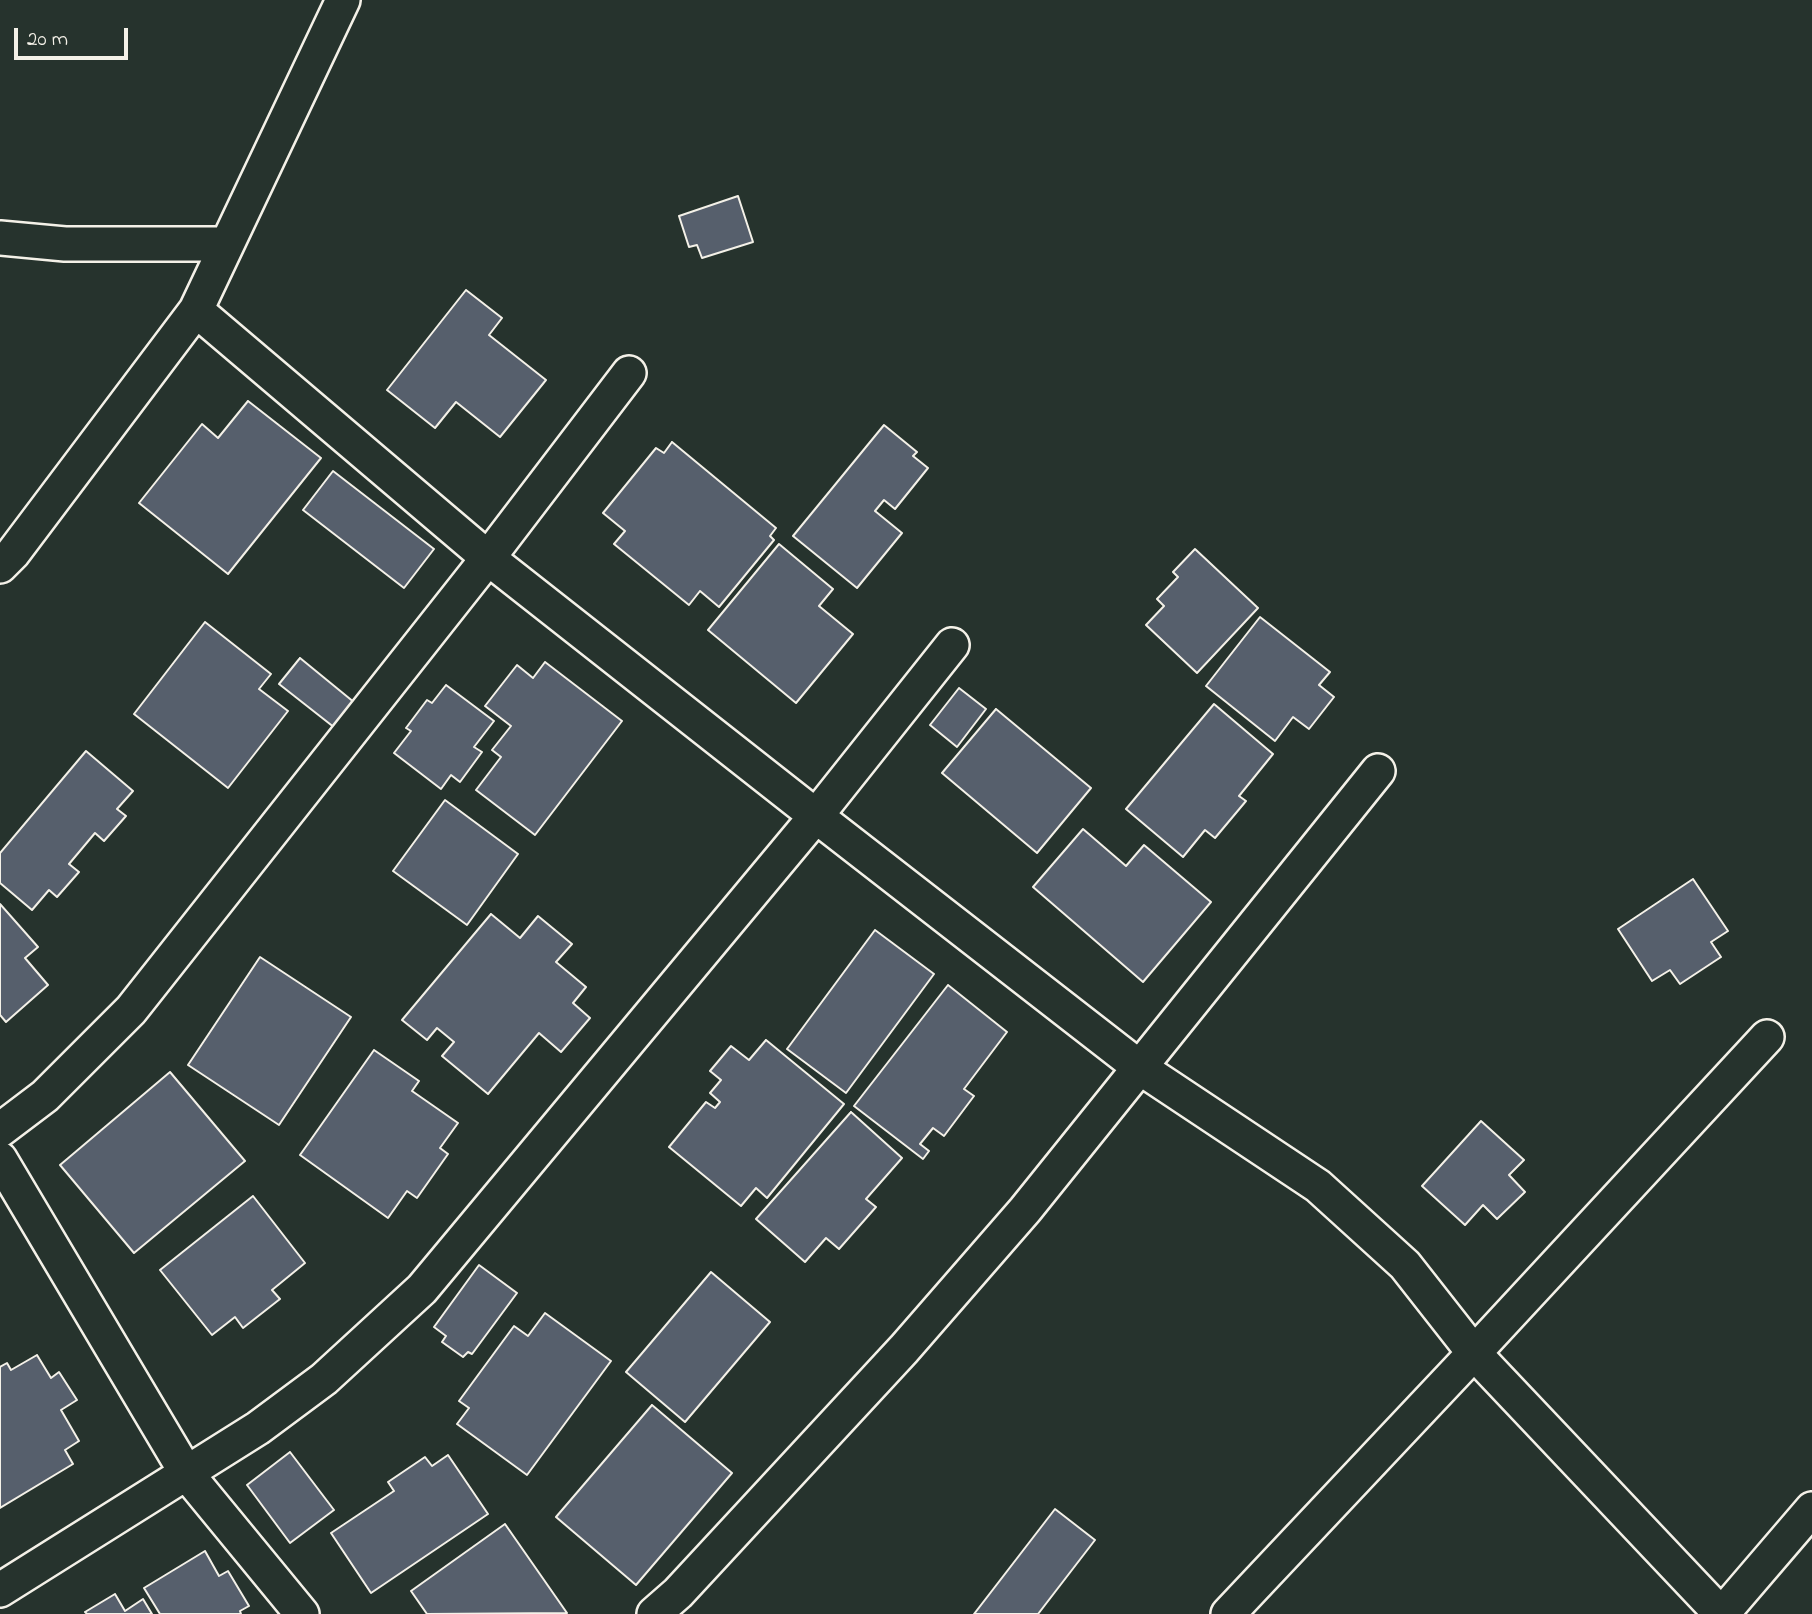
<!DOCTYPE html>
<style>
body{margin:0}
#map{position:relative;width:1812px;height:1614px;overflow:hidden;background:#26332d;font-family:"Indie Flower",sans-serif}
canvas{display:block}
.scale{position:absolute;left:14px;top:28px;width:114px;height:32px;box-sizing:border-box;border:4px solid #f4f1e8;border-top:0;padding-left:9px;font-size:21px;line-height:24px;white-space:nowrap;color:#f4f1e8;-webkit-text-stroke:5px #26332d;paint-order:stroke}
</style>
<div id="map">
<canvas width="1812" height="1614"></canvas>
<div class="scale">20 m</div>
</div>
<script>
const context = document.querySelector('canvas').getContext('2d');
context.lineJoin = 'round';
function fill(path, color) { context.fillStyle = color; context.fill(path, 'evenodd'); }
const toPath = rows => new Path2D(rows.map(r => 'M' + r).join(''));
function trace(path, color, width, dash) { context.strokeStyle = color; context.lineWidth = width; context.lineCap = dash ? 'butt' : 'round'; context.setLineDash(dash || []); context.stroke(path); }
const building = toPath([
 [738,196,753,242,702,258,697,245,689,247,679,216,738,196],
 [466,290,502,318,489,335,546,380,500,437,456,402,435,428,387,390,466,290],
 [248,401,321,458,228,574,139,503,202,424,218,438,248,401],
 [884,425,917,452,913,456,928,468,895,509,884,500,875,511,902,533,857,588,793,536,884,425],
 [672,442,776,528,770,536,774,540,719,607,700,591,689,605,614,544,625,531,603,513,656,448,664,453,672,442],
 [333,471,434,549,404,588,303,510,333,471],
 [779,544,833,589,819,606,853,634,796,703,708,630,779,544],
 [1195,549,1258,608,1197,673,1146,625,1164,606,1157,599,1178,577,1173,572,1195,549],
 [1260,617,1330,672,1319,685,1334,697,1309,729,1293,717,1275,741,1206,686,1260,617],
 [205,622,271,674,259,689,288,711,228,788,134,714,205,622],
 [300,658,355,703,335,728,279,684,300,658],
 [545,662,622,721,535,835,476,790,501,757,492,750,511,726,485,706,517,665,533,678,545,662],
 [446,685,494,721,474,747,482,752,460,782,451,775,441,789,394,753,411,731,406,728,427,700,432,703,446,685],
 [959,688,986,709,957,747,930,725,959,688],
 [1214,704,1273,754,1239,796,1246,801,1215,838,1205,830,1183,857,1126,809,1214,704],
 [996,709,1091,788,1037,853,942,773,996,709],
 [86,751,133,791,117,809,126,816,104,841,95,833,69,864,79,872,57,897,49,890,32,910,0,883,0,853,86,751],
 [445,800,518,854,467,925,393,871,445,800],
 [1083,829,1126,866,1144,845,1211,902,1143,982,1033,887,1083,829],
 [1693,879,1728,931,1711,942,1721,957,1680,984,1670,970,1652,981,1618,929,1693,879],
 [0,904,38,947,25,958,48,985,6,1022,0,1015,0,904],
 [491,914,520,938,538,916,572,944,556,962,586,987,573,1003,590,1018,561,1052,539,1033,488,1094,442,1056,454,1042,437,1028,427,1040,402,1020,491,914],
 [875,930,934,974,846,1093,787,1049,875,930],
 [260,957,351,1017,279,1125,188,1065,260,957],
 [948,985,1007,1032,964,1089,974,1096,944,1136,933,1128,920,1144,929,1151,923,1159,854,1106,948,985],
 [766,1040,844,1104,767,1198,756,1188,741,1206,669,1147,706,1102,715,1108,720,1102,710,1093,721,1080,710,1071,731,1046,749,1060,766,1040],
 [374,1050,419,1081,412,1091,458,1123,440,1148,448,1154,417,1198,407,1191,388,1218,300,1155,374,1050],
 [170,1072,245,1161,134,1253,60,1165,170,1072],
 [851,1112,902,1158,866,1199,876,1207,839,1249,826,1238,805,1262,756,1219,851,1112],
 [1481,1121,1524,1160,1509,1175,1525,1192,1497,1219,1483,1205,1465,1225,1422,1186,1481,1121],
 [253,1196,305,1263,272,1290,280,1299,243,1328,235,1317,212,1335,160,1270,253,1196],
 [479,1265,517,1293,472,1354,468,1352,463,1357,442,1342,446,1336,434,1327,479,1265],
 [711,1272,770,1322,685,1422,626,1372,711,1272],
 [545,1313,611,1361,527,1475,457,1424,469,1408,459,1401,514,1326,528,1336,545,1313],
 [37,1355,51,1378,59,1372,77,1400,61,1410,79,1441,65,1450,73,1464,0,1508,0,1367,7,1363,11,1370,37,1355],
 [652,1405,732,1473,636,1585,556,1517,652,1405],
 [290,1452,334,1510,290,1543,247,1485,290,1452],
 [448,1455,488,1514,371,1593,331,1533,394,1491,388,1482,425,1457,432,1466,448,1455],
 [1055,1509,1095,1540,1038,1614,974,1614,1055,1509],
 [505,1524,567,1613,427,1614,411,1591,505,1524],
 [205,1551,219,1576,228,1571,249,1606,240,1611,241,1614,160,1614,144,1588,205,1551],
 [115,1594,125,1611,143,1599,152,1614,87,1614,85,1612,115,1594]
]);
fill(building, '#565f6c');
trace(building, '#f4f1e8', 2);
const street = toPath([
 [0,238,65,244,227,244],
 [196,310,488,558,816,816,1139,1067,1318,1186,1405,1265,1474,1353,1721,1614],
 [0,566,13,553,196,310,343,0],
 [0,1130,45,1096,131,1010,488,558,629,373],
 [0,1159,187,1474,302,1614],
 [0,1590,258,1428,324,1379,422,1289,816,816,952,645],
 [654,1614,678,1593,904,1349,1025,1210,1378,771],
 [1228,1614,1474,1353,1767,1037],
 [1722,1614,1812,1509]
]);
trace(street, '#f4f1e8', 38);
trace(street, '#26332d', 33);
</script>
